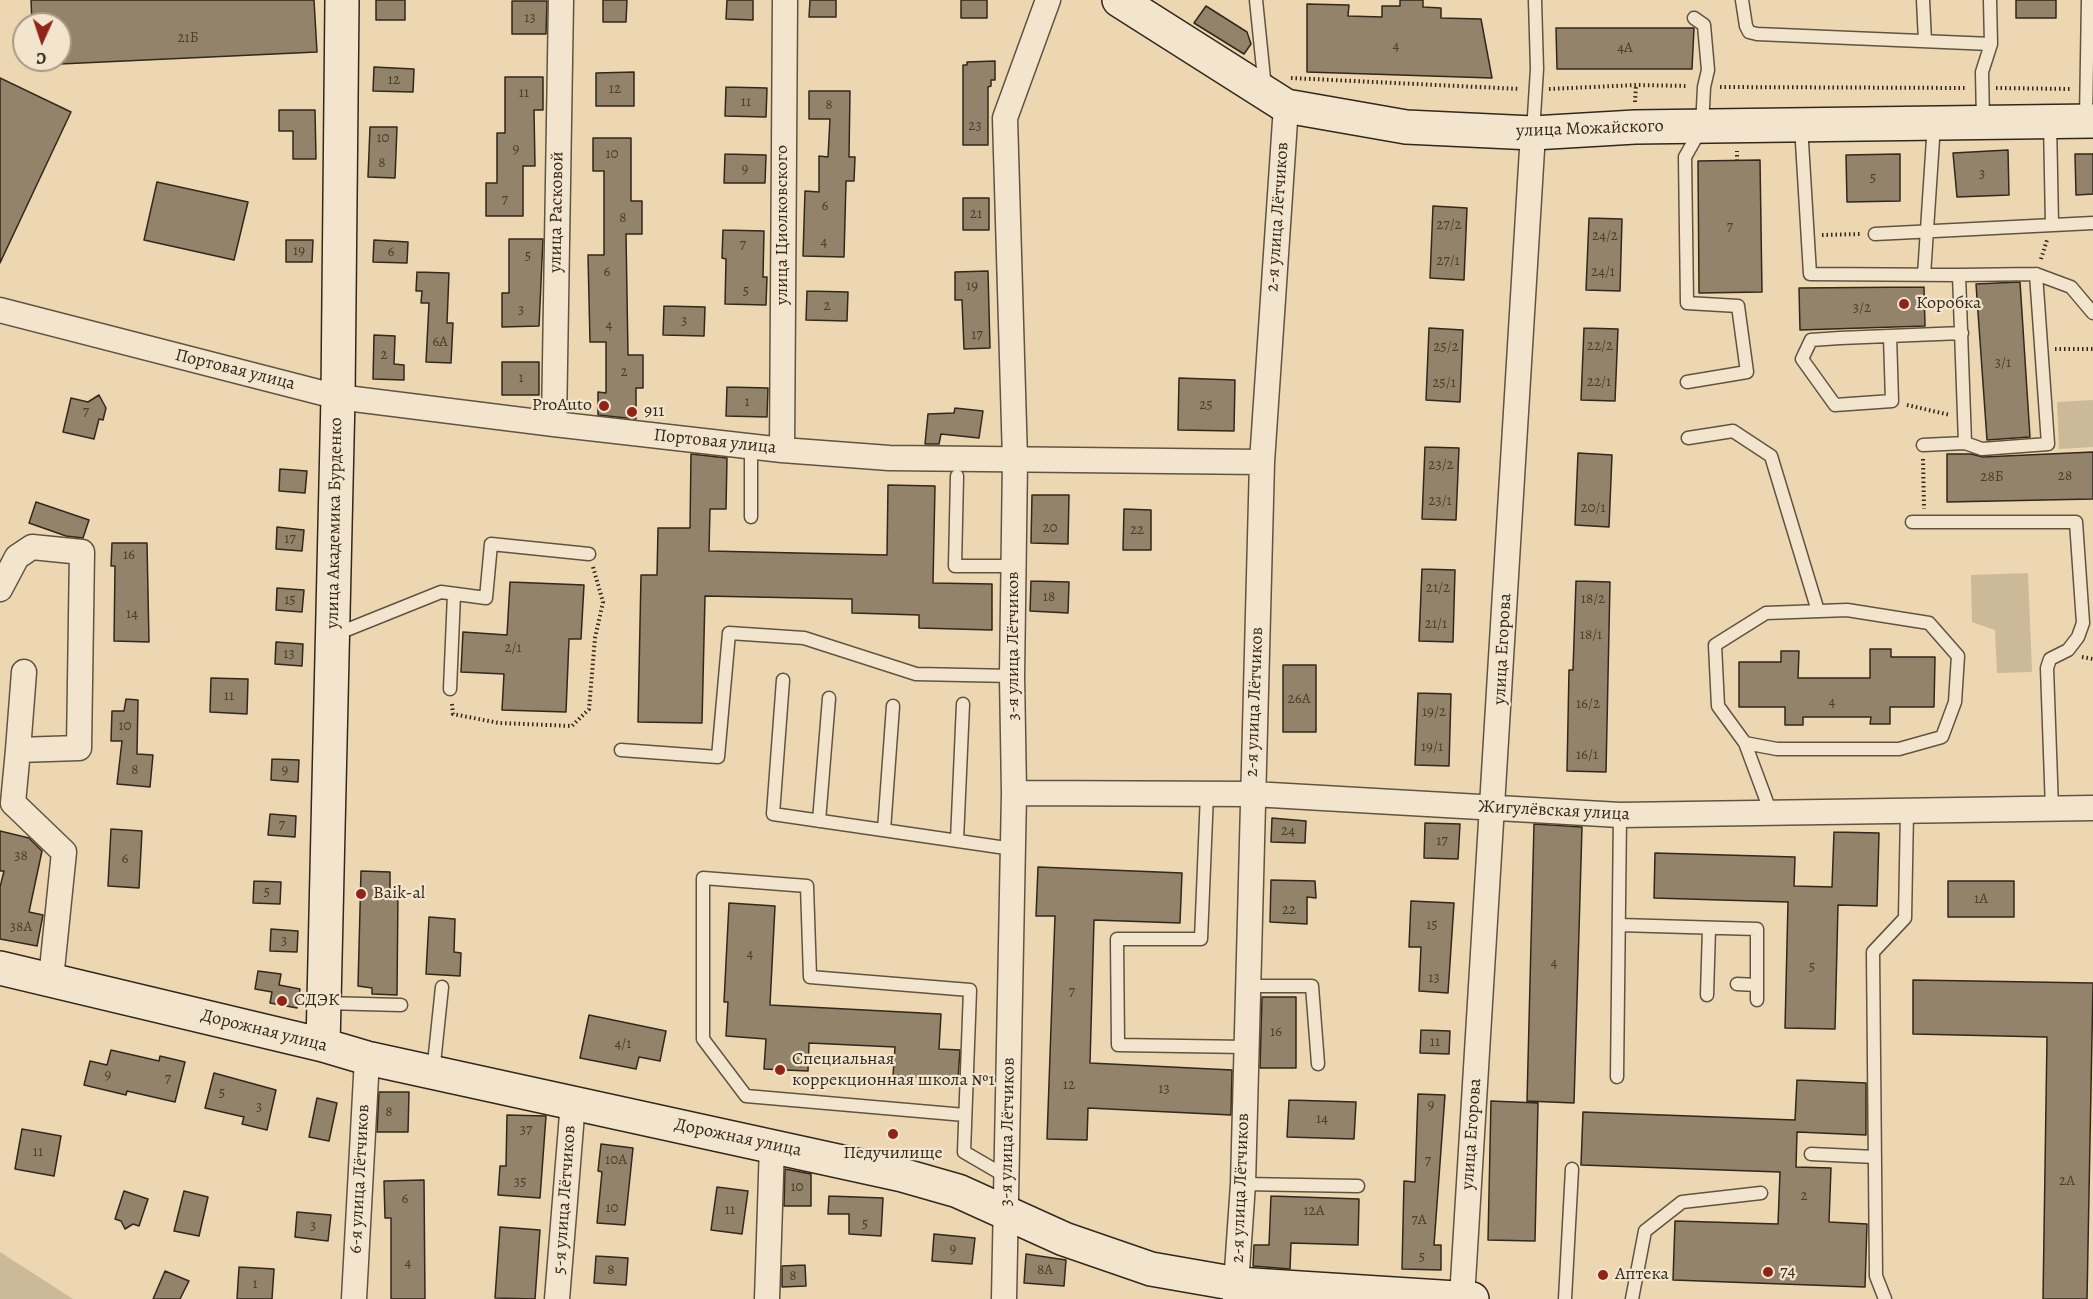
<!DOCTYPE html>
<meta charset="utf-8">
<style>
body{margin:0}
#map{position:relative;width:2093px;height:1299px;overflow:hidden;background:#ecd7b2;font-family:Alegreya,serif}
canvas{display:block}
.north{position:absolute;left:12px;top:12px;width:60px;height:60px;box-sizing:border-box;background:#f3e5cd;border:2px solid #a69986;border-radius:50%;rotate:183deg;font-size:16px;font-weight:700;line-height:24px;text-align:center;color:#32281b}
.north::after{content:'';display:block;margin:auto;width:21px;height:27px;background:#8f2418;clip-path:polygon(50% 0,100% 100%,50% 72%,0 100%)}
</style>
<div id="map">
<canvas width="2093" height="1299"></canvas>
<div class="north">С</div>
</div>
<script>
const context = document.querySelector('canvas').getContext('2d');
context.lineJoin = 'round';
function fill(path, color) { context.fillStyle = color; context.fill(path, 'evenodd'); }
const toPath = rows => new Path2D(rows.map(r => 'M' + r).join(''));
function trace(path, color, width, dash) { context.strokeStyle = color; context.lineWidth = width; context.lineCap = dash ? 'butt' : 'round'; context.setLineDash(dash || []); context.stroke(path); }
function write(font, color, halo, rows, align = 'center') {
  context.font = font + ' Alegreya,serif'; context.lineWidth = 4.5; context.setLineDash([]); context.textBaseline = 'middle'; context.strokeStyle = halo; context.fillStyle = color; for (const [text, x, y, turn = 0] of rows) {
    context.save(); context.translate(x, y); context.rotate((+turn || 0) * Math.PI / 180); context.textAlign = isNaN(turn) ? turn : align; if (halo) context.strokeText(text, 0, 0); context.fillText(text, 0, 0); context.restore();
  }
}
fill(toPath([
 [2093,400,2093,447,2059,449,2057,402],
 [2028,573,2032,672,1997,673,1995,630,1972,622,1971,575],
 [0,1252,73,1299,0,1299]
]), '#ccb998');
const building = toPath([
 [31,0,314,0,317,52,60,64,60,24,32,24,31,0],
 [376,0,405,0,405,20,376,20,376,0],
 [603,0,627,0,626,22,603,22,603,0],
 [727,0,753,0,753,20,726,19,727,0],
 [810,0,836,0,836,17,809,17,810,0],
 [961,0,987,0,987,18,961,18,961,0],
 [1400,0,1423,0,1423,7,1441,8,1441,18,1481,19,1492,78,1307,72,1307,4,1349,5,1348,16,1382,17,1382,6,1400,6,1400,0],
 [2016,0,2056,0,2056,18,2016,18,2016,0],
 [512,1,547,1,546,34,512,34,512,1],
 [1206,6,1247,32,1251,44,1244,54,1194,23,1206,6],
 [1556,28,1694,28,1692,69,1557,69,1556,28],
 [995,61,995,80,991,80,991,86,988,87,988,145,963,145,963,65,967,65,967,62,995,61],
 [374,67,414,69,413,92,373,91,374,67],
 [634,72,634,106,596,106,596,73,634,72],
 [505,77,543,77,543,110,534,110,535,166,523,166,523,216,486,216,486,183,497,183,497,133,505,133,505,77],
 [0,78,71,112,0,263,0,78],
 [726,87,767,88,766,117,725,116,726,87],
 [809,91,850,91,849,157,855,157,854,181,846,181,844,257,803,256,805,191,819,192,819,156,828,157,830,119,809,119,809,91],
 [279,110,315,110,316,159,293,159,293,131,279,131,279,110],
 [370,127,397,127,395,178,368,177,370,127],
 [593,138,631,138,631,201,642,201,642,234,626,234,628,355,643,355,643,388,636,388,636,419,598,415,598,392,606,393,606,342,590,342,588,255,604,255,604,171,593,171,593,138],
 [2008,150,2009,195,1957,197,1953,153,2008,150],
 [725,154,766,155,765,183,724,183,725,154],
 [1900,154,1900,201,1847,202,1846,155,1900,154],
 [2075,154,2093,154,2093,194,2076,195,2075,154],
 [1760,160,1762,292,1699,293,1698,161,1760,160],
 [157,182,248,202,234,260,144,240,157,182],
 [963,198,989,198,989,230,963,230,963,198],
 [1433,206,1467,208,1464,280,1430,278,1433,206],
 [1589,218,1622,219,1620,291,1586,290,1589,218],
 [723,230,764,231,763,277,767,277,766,305,725,304,726,259,722,258,723,230],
 [509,239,543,239,539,326,502,327,502,293,509,293,509,239],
 [286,240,313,240,312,262,286,262,286,240],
 [374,240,408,242,407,263,373,262,374,240],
 [988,271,990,348,964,349,962,300,955,300,955,272,988,271],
 [417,272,449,273,447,323,453,323,451,363,426,362,429,303,421,303,422,291,416,291,417,272],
 [2020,282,2030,437,1987,440,1976,284,2020,282],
 [1924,287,1925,326,1800,330,1799,288,1924,287],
 [807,291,848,292,847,321,806,320,807,291],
 [664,306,705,307,704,336,663,335,664,306],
 [1429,328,1463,330,1460,402,1426,400,1429,328],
 [1584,328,1618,329,1615,401,1581,400,1584,328],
 [374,335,395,336,394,364,404,365,404,380,373,379,374,335],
 [502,362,539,362,539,395,502,395,502,362],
 [1179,378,1235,380,1234,431,1178,430,1179,378],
 [727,387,768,388,767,417,726,416,727,387],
 [99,395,106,408,103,420,99,419,94,439,63,432,71,398,88,402,99,395],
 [955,408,983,411,979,438,941,434,939,444,925,444,928,414,954,413,955,408],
 [1425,447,1459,448,1456,520,1422,519,1425,447],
 [2093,452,2093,499,1947,502,1947,454,1971,454,1983,457,2093,452],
 [1578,453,1612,455,1609,527,1575,525,1578,453],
 [691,454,727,458,726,509,710,509,709,551,887,555,888,485,935,486,933,583,992,584,992,630,919,628,919,615,852,613,852,599,705,596,702,723,638,722,641,575,657,575,658,528,690,528,691,454],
 [280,469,307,471,305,493,279,491,280,469],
 [1032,495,1069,495,1068,544,1031,543,1032,495],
 [36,502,89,520,83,538,66,536,29,523,36,502],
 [1124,509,1151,510,1151,550,1123,550,1124,509],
 [277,527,304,530,302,551,276,549,277,527],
 [112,543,147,543,149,642,114,641,115,566,111,566,112,543],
 [1422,569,1455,570,1453,642,1419,641,1422,569],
 [1031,581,1069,582,1068,613,1030,611,1031,581],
 [1576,581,1610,582,1606,772,1567,771,1569,670,1573,670,1576,581],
 [510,582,584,585,581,639,569,639,566,712,502,710,504,674,461,672,463,632,507,635,510,582],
 [277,588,304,590,302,612,276,610,277,588],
 [276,642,303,644,302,666,275,664,276,642],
 [1870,649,1891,649,1891,657,1935,657,1934,707,1890,707,1890,724,1870,724,1871,717,1803,717,1803,725,1785,725,1785,707,1739,707,1739,662,1781,662,1781,651,1799,651,1798,678,1870,678,1870,649],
 [1283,665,1316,665,1316,732,1283,732,1283,665],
 [211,678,248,679,247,714,210,712,211,678],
 [1418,693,1451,694,1449,766,1415,765,1418,693],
 [126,699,138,700,137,754,153,755,150,787,117,784,122,741,111,741,112,711,124,711,126,699],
 [272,759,299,760,298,782,271,780,272,759],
 [270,814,296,816,295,837,268,835,270,814],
 [1272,818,1306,821,1305,843,1271,842,1272,818],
 [1425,823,1460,824,1458,859,1424,858,1425,823],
 [1534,824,1582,827,1574,1103,1527,1101,1534,824],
 [111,829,142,831,139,888,108,886,111,829],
 [0,831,29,838,42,851,29,912,43,915,37,946,0,939,0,887,4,871,0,871,0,831],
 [1834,832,1879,833,1877,906,1838,905,1835,1029,1785,1028,1788,902,1654,898,1655,853,1795,857,1794,886,1832,887,1834,832],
 [1038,867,1182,873,1180,923,1094,920,1090,1063,1232,1070,1231,1115,1088,1108,1087,1140,1047,1139,1055,916,1036,916,1038,867],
 [361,871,390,872,390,890,398,890,397,995,372,994,372,988,358,986,361,871],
 [1271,880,1315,881,1316,898,1307,897,1307,924,1270,922,1271,880],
 [254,881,281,882,280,904,253,903,254,881],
 [1948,881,2014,881,2014,917,1948,917,1948,881],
 [1411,901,1454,903,1448,993,1419,991,1421,947,1409,947,1411,901],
 [729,903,775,906,770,1005,941,1014,939,1049,960,1050,958,1080,893,1076,895,1047,809,1043,808,1071,764,1069,766,1039,726,1036,728,1002,724,1002,729,903],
 [429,917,455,919,454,952,461,953,460,976,426,974,429,917],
 [271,929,298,931,297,952,270,951,271,929],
 [258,971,281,974,279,985,300,989,297,1008,270,1003,272,992,255,989,258,971],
 [1913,980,2093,983,2087,1299,2043,1299,2047,1037,1913,1034,1913,980],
 [1262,997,1296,997,1296,1068,1260,1068,1262,997],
 [589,1015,666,1031,660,1061,639,1057,636,1069,580,1058,589,1015],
 [1421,1030,1450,1031,1449,1054,1420,1053,1421,1030],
 [111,1050,159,1061,160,1056,185,1062,175,1102,127,1091,126,1095,84,1085,90,1061,107,1065,111,1050],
 [214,1073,276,1090,267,1130,242,1124,244,1117,205,1108,214,1073],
 [1797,1080,1866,1083,1866,1135,1797,1132,1796,1167,1831,1168,1829,1222,1867,1224,1865,1287,1673,1280,1675,1221,1778,1224,1780,1172,1581,1165,1583,1112,1795,1120,1797,1080],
 [379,1092,409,1092,408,1132,377,1132,379,1092],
 [1418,1094,1445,1095,1434,1245,1441,1245,1441,1270,1402,1269,1404,1181,1415,1182,1418,1094],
 [317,1098,337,1103,329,1141,309,1137,317,1098],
 [1289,1100,1356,1102,1354,1139,1287,1137,1289,1100],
 [1491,1101,1538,1103,1535,1241,1488,1240,1491,1101],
 [507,1115,546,1116,540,1198,498,1195,500,1166,506,1166,507,1115],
 [22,1129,61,1136,54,1176,15,1169,22,1129],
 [601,1144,633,1148,625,1225,597,1223,602,1172,598,1171,601,1144],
 [785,1169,811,1174,811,1206,784,1206,785,1169],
 [424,1180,425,1299,391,1299,391,1218,385,1218,384,1181,424,1180],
 [717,1187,748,1191,742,1234,711,1230,717,1187],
 [124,1191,148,1199,139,1226,133,1224,125,1229,121,1221,115,1219,124,1191],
 [184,1191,208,1197,199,1236,174,1231,184,1191],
 [829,1196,883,1198,881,1236,849,1234,849,1214,828,1214,829,1196],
 [1271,1196,1359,1199,1358,1245,1291,1243,1290,1269,1253,1266,1254,1245,1269,1245,1271,1196],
 [297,1212,331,1215,328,1241,295,1237,297,1212],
 [500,1227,540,1230,535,1299,495,1298,500,1227],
 [934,1234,975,1238,972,1264,932,1261,934,1234],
 [1026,1254,1066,1260,1064,1286,1024,1283,1026,1254],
 [596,1256,628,1258,626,1285,594,1283,596,1256],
 [805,1265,806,1286,782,1287,782,1266,805,1265],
 [239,1267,274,1269,272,1299,237,1299,239,1267],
 [165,1271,189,1281,180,1299,153,1299,165,1271]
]);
fill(building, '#93836a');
trace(building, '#32281b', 1.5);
const lane = toPath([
 [1256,0,1265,88],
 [1742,0,1746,26,1749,32,1757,34,1991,44],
 [1923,0,1925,41],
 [2086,119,2088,0],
 [1983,121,1982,72,1991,44,1990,0],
 [2050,122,2052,225],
 [1801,126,1810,274,1959,275,1965,443],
 [1533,132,1537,69,1535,0],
 [1875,234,2093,223],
 [1924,275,1934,124],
 [1959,275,2036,274,2071,287,2093,313],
 [1890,336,1892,401,1835,405,1802,359,1811,340,1840,338,1962,333],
 [1687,382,1747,372,1738,306,1687,303,1685,157,1702,127,1704,87,1708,70,1704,25,1694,18],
 [1688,438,1733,431,1771,456,1818,611],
 [1923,445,1965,443,1982,449,2048,444,2036,274],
 [751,446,751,517],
 [957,476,955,566,1014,566],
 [1912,522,2076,522,2083,623,2078,637,2068,650,2050,659,2047,668,2052,809],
 [334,635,441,592,486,598,491,544,589,554],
 [783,680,773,814,1013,849],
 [450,689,454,594],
 [1745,743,1777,749,1899,749,1942,737,1955,702,1958,656,1929,623,1847,610,1766,613,1715,645,1718,706,1745,743,1771,813],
 [621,750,718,757,729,633,804,638,916,674,1012,676],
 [1207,794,1201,939,1117,939,1118,1045,1246,1047],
 [819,821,829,698],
 [884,830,893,706],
 [957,840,963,704],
 [1619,925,1757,929,1757,1000],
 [1737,984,1757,985],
 [1248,986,1312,986,1318,1064],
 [1707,995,1709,928],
 [325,1003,401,1005],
 [433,1073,442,987],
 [1617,1077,1620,815],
 [965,1115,746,1096,703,1039,703,878,807,886,810,977,970,990,964,1152,1007,1177],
 [1811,1154,1875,1157],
 [1243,1184,1358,1186],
 [1565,1299,1572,1169],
 [1632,1299,1645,1231,1682,1202,1761,1193],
 [1885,1299,1876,1276,1873,952,1905,918,1907,811]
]);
const street = toPath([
 [0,310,338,397,554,424,782,450,889,458,1262,462],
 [554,424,561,0],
 [782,450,785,0],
 [0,589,17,557,32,547,82,552,79,748,18,750,13,803,64,852,51,979],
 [18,750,24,672],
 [1014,793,1253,794,1620,815,2093,808],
 [1462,1298,1533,133],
 [354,1299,367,1058],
 [557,1299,573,1102],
 [767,1299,772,1145],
 [1004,1299,1014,793,1012,676,1015,460,1005,118,1048,0],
 [1235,1299,1243,1184,1262,462,1286,106]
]);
const secondary = toPath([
 [1119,0,1286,106,1406,127,1533,133,1635,127,2093,121],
 [0,968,323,1045,367,1058,902,1175,958,1191,1064,1239,1151,1269,1237,1284,1472,1299],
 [323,1045,338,397,342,0]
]);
trace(lane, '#605441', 15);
trace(street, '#605441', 27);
trace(secondary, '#32281b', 36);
trace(toPath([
 [1291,78,1520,89],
 [1720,87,1967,88],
 [1996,88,2072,89],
 [1549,89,1636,85,1688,86],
 [1635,102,1636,85],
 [1737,161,1737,151],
 [1822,235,1860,234],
 [2041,259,2047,240],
 [2055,349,2093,349],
 [1907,405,1950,415],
 [1923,459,1924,509],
 [2082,657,2093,659],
 [452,704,453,714,499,723,572,726,589,709,595,638,603,602,593,567]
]), '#32281b', 4, [1.5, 3]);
trace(lane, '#f3e5cd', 12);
trace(street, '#f3e5cd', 24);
trace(secondary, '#f3e5cd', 33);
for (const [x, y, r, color] of [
 [1904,304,6,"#8f2418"],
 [604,406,6,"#8f2418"],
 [632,412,6,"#8f2418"],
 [361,894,6,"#8f2418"],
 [282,1001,6,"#8f2418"],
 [780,1070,6,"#8f2418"],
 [893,1134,6,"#8f2418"],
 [1768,1272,6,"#8f2418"],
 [1603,1275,6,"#8f2418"]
]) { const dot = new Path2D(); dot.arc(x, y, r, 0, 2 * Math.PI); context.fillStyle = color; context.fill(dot); trace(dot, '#f3e5cd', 2); }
write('15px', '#4a3f2f', null, [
 ["13",530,18],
 ["21Б",188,38],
 ["4",1396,46],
 ["4А",1625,48],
 ["12",394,80],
 ["12",615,89],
 ["11",524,93],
 ["11",746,102],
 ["8",829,105],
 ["23",975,126],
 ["10",383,138],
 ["9",516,149],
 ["10",612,154],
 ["8",382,163],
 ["9",745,169],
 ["3",1982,174],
 ["5",1873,178],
 ["7",505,200],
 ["6",825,206],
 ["21",976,214],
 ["8",623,218],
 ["27/2",1449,225],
 ["7",1730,227],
 ["24/2",1605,236],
 ["4",824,242],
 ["7",743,245],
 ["19",299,251],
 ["6",391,252],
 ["5",528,256],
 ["27/1",1448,261],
 ["6",607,272],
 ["24/1",1603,272],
 ["19",972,286],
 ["5",746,291],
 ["2",827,306],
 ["3/2",1862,308],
 ["3",521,310],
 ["3",684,321],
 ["4",609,325],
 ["17",977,335],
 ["6А",440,342],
 ["22/2",1600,346],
 ["25/2",1446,347],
 ["2",384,355],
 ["3/1",2003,363],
 ["2",624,372],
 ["1",521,378],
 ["22/1",1599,382],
 ["25/1",1444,383],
 ["1",747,402],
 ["25",1206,405],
 ["7",86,412],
 ["23/2",1441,465],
 ["28",2065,476],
 ["28Б",1992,477],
 ["23/1",1440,501],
 ["20/1",1593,508],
 ["20",1050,528],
 ["22",1137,530],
 ["17",290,539],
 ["16",129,555],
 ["21/2",1438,588],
 ["18",1049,597],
 ["18/2",1593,599],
 ["15",290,600],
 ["14",132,614],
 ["21/1",1436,624],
 ["18/1",1591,635],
 ["2/1",513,648],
 ["13",289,654],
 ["11",229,696],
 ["26А",1299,699],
 ["4",1832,702],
 ["16/2",1588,704],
 ["19/2",1434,712],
 ["10",125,726],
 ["19/1",1432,747],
 ["16/1",1587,755],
 ["8",135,770],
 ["9",285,770],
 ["7",282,825],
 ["24",1288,831],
 ["17",1442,841],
 ["38",21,856],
 ["6",125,859],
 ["5",267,892],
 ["1А",1981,899],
 ["22",1289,910],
 ["15",1432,925],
 ["38А",21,927],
 ["3",284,941],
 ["4",750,954],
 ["4",1554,963],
 ["5",1812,967],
 ["13",1434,978],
 ["7",1072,992],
 ["16",1276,1032],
 ["11",1435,1042],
 ["4/1",623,1044],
 ["9",108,1075],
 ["7",168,1079],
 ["12",1069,1085],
 ["13",1164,1089],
 ["5",222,1093],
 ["9",1431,1105],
 ["3",259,1107],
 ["8",389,1112],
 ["14",1322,1119],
 ["37",526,1130],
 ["11",38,1152],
 ["10А",616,1160],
 ["7",1428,1161],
 ["2А",2067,1181],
 ["35",520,1182],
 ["10",797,1187],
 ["2",1804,1196],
 ["6",405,1199],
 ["10",612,1208],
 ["11",730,1210],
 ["12А",1314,1211],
 ["7А",1419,1220],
 ["5",865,1224],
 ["3",313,1226],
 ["9",953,1249],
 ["5",1422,1257],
 ["4",408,1263],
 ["8",611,1270],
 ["8А",1045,1270],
 ["8",793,1276],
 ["1",255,1284]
]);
write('18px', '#32281b', '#f3e5cd', [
 ["улица Можайского",1590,129,-2],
 ["улица Расковой",557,212,-89],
 ["2-я улица Лётчиков",1278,217,-86],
 ["улица Циолковского",783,225,-90],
 ["Портовая улица",235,370,14],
 ["Портовая улица",715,442,6],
 ["улица Академика Бурденко",335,523,-89],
 ["3-я улица Лётчиков",1014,646,-90],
 ["улица Егорова",1503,649,-87],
 ["2-я улица Лётчиков",1255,702,-88],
 ["Жигулёвская улица",1554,811,3],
 ["Дорожная улица",264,1031,14],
 ["3-я улица Лётчиков",1008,1132,-89],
 ["улица Егорова",1472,1134,-86],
 ["Дорожная улица",738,1138,12],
 ["6-я улица Лётчиков",360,1179,-87],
 ["2-я улица Лётчиков",1241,1188,-88],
 ["5-я улица Лётчиков",565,1200,-86]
]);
write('18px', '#32281b', '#f3e5cd', [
 ["Коробка",1916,304],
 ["ProAuto",592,406,"right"],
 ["911",644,412],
 ["Baik-al",373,894],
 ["СДЭК",294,1001],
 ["Специальная",792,1060],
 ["коррекционная школа №1",792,1081],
 ["Педучилище",893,1154,"center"],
 ["74",1780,1272],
 ["Аптека",1615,1275]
], 'left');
</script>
